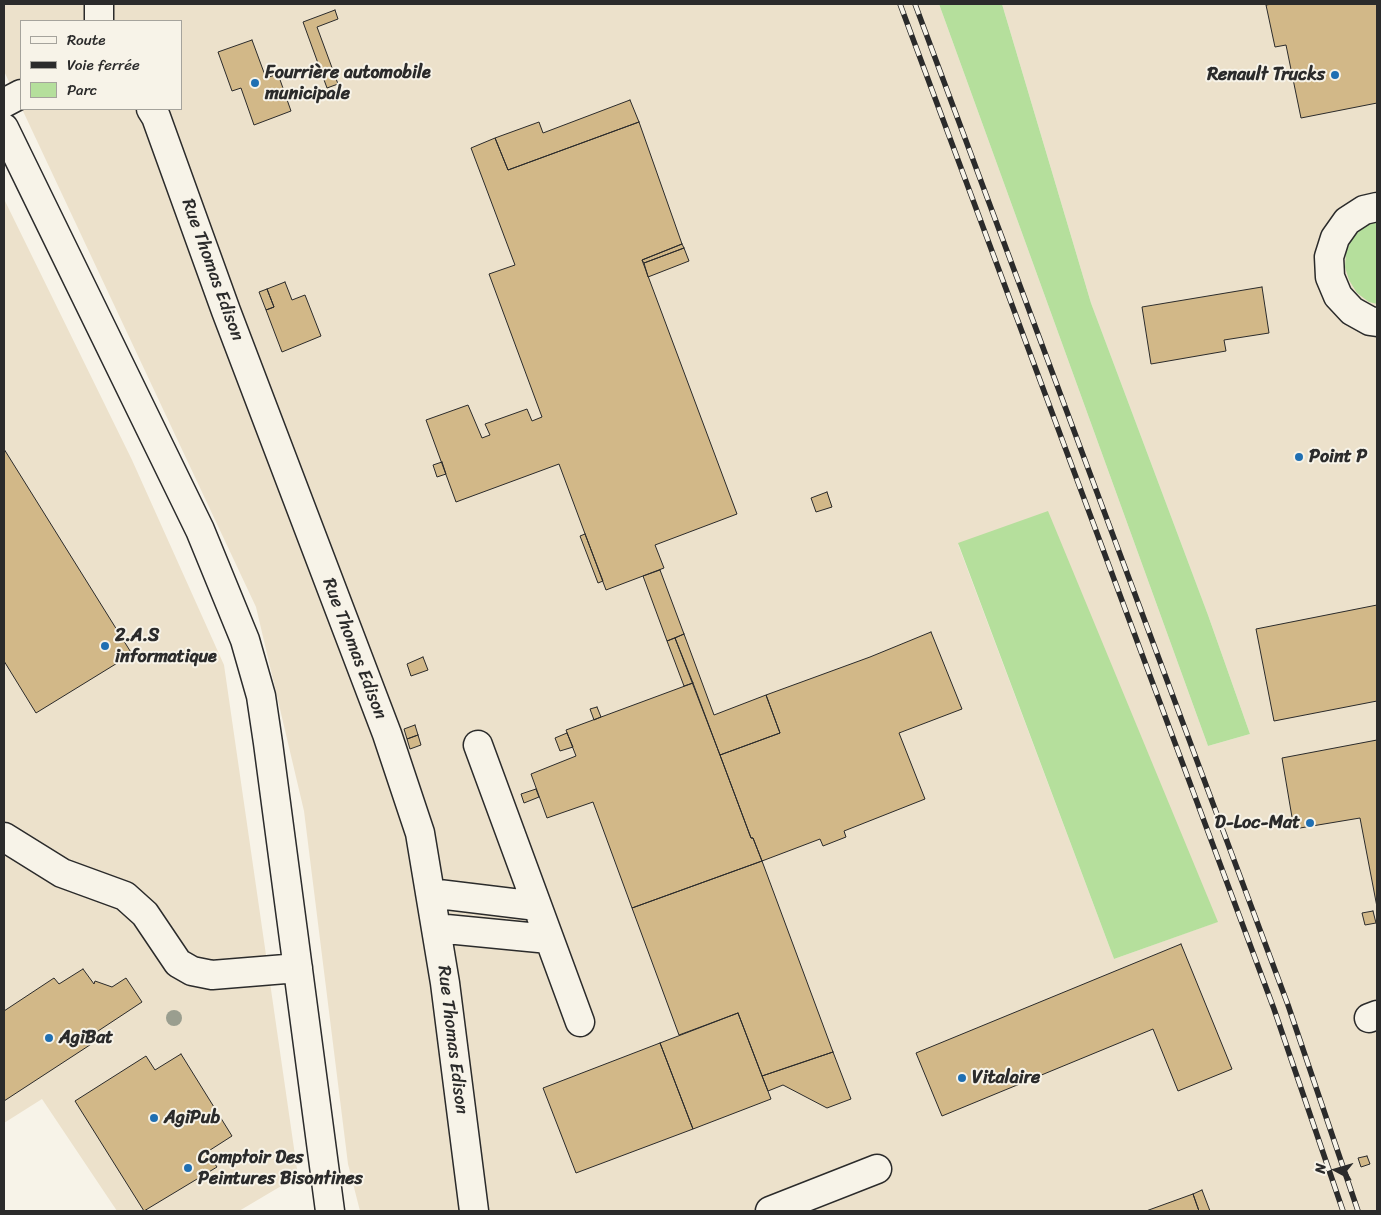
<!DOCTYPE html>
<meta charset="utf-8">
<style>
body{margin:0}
#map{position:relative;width:1381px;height:1215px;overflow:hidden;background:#f7f3e8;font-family:Sriracha,sans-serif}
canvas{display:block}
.frame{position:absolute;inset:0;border:5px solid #2b2b2b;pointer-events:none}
.legend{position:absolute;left:20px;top:20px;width:162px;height:90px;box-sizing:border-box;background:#f7f3e8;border:1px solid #a5a39c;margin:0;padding:6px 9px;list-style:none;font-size:15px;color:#2b2b2b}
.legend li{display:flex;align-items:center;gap:10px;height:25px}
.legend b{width:25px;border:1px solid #a5a39c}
.north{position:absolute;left:1311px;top:1145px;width:50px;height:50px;-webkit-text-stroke:4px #f7f3e8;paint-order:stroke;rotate:276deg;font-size:14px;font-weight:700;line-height:20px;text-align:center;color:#2b2b2b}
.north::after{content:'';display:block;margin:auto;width:18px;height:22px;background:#2b2b2b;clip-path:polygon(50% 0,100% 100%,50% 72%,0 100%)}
</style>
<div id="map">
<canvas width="1381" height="1215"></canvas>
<div class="frame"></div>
<ul class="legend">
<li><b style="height:6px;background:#f7f3e8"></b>Route</li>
<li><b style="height:6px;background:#2b2b2b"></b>Voie ferrée</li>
<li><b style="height:14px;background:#b5df9c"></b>Parc</li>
</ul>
<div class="north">N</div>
</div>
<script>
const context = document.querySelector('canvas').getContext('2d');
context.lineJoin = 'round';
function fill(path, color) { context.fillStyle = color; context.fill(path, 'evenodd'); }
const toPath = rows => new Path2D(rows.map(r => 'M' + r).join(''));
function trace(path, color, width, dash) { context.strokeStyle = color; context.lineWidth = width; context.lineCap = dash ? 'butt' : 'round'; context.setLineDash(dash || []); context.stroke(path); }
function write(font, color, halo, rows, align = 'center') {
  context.font = font + ' Sriracha,sans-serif'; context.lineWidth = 4; context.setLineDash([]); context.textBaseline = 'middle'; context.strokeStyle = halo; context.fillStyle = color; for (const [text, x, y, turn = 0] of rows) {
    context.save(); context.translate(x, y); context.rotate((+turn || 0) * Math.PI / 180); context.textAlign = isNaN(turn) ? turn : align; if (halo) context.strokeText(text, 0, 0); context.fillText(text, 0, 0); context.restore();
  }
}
fill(toPath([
 [4,4,939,4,1208,746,1250,734,1208,615,1091,303,1002,4,1377,4,1377,1211,360,1211,348,1164,304,811,256,607,22,109,181,109,181,21,21,21,21,108,4,71],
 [958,544,1217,922,1114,959],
 [4,199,132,460,224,665,298,1176,239,1211,117,1211,42,1099,4,1123]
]), '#ece1cb');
fill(toPath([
 [939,4,1002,4,1091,303,1208,615,1250,734,1208,746],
 [1373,221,1377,221,1377,304,1369,302,1357,293,1349,280,1345,267,1346,252,1352,239,1361,229],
 [1048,511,1218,922,1114,959,958,543]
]), '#b5df9c');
const building = toPath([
 [1272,4,1377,4,1377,103,1301,118,1286,45,1275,47,1266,5,1272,4],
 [335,10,338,19,317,27,338,84,327,88,303,22,335,10],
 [252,40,266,78,278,74,291,111,254,125,241,88,232,91,218,52,252,40],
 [630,100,639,122,508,170,495,138,539,122,543,133,630,100],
 [639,122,682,244,642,260,737,514,655,545,664,568,606,590,559,464,456,502,426,420,468,405,482,438,490,435,485,424,527,409,532,421,542,417,489,274,515,265,471,148,495,138,508,170,639,122],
 [682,244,684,248,644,263,642,260,682,244],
 [684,248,689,261,648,277,644,263,684,248],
 [285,282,292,300,305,295,321,336,282,352,266,310,274,307,267,289,285,282],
 [1262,287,1269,333,1224,340,1226,351,1151,364,1142,307,1262,287],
 [267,289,274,307,266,310,259,292,267,289],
 [4,449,132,654,36,713,4,661,4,449],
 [442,462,446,474,437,477,433,465,442,462],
 [827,492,832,507,816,512,811,498,827,492],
 [585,534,603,581,598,583,580,536,585,534],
 [660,570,684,634,667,641,643,576,660,570],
 [1377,605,1377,701,1274,721,1256,629,1377,605],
 [931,632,962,709,899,733,925,799,844,831,846,837,823,846,820,839,762,861,753,838,751,838,720,755,780,733,766,695,870,657,931,632],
 [684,634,714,715,766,695,780,733,720,755,675,638,684,634],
 [675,638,693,683,684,686,667,641,675,638],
 [423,657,428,670,411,676,407,664,423,657],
 [693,683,751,838,753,838,762,861,632,908,593,802,547,818,531,774,576,756,566,730,693,683],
 [597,707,601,717,594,720,590,709,597,707],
 [415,725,418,735,407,739,404,729,415,725],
 [567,733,573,747,560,751,555,738,567,733],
 [418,735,421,745,410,749,407,739,418,735],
 [1377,740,1377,907,1360,818,1294,829,1282,758,1377,740],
 [536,789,539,797,524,803,521,794,536,789],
 [762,861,833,1052,762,1076,738,1013,679,1035,632,908,762,861],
 [1373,911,1376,923,1365,925,1362,913,1373,911],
 [1181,944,1232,1069,1178,1091,1153,1029,942,1116,916,1053,1181,944],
 [83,969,94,984,95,981,112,987,126,978,142,1002,92,1035,96,1041,4,1101,4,1011,54,978,59,984,83,969],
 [738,1013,771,1099,693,1129,660,1043,738,1013],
 [660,1043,693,1129,576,1173,543,1088,660,1043],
 [833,1052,851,1099,827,1108,783,1085,768,1091,762,1076,833,1052],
 [181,1054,232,1136,207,1152,217,1167,144,1211,75,1101,146,1056,155,1070,181,1054],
 [1367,1156,1370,1164,1361,1167,1358,1158,1367,1156],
 [1202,1190,1210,1211,1199,1211,1193,1194,1202,1190],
 [1193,1194,1199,1211,1146,1211,1193,1194]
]);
fill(building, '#d2b888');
trace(building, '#2b2b2b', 1);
const minor = toPath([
 [99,4,99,21],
 [4,103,21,94],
 [151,109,156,117,226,311,387,734,420,833,445,983,474,1211],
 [4,128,200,530,245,640,261,696,268,743,330,1211],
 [1377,207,1364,210,1347,221,1335,238,1329,257,1330,277,1338,296,1352,311,1370,321,1377,322],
 [478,745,580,1022],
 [4,837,62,873,125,896,145,914,178,963,192,971,212,975,298,968],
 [430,893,537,906],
 [436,928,549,939],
 [1369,1018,1377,1015],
 [770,1211,877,1169]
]);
trace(minor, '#2b2b2b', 31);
trace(minor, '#f7f3e8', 28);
const rail = toPath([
 [900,4,1274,1009,1343,1211],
 [915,4,1288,1005,1358,1211]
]);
trace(rail, '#2b2b2b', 5.5);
trace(rail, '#f7f3e8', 4, [11]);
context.fillStyle = '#9a9e8f';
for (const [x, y] of [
 [174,1018]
]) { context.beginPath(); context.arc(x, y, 8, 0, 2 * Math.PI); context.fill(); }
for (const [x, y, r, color] of [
 [1335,75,5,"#1f6fb2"],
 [255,83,5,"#1f6fb2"],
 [1299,457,5,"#1f6fb2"],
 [105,646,5,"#1f6fb2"],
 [1310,823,5,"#1f6fb2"],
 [49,1038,5,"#1f6fb2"],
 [962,1078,5,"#1f6fb2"],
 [154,1118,5,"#1f6fb2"],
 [188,1168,5,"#1f6fb2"]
]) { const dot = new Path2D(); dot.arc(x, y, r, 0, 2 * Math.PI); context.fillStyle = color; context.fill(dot); trace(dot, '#f7f3e8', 2); }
write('bold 18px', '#2b2b2b', '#f7f3e8', [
 ["Fourrière automobile",265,73],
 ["municipale",265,94],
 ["Renault Trucks",1325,75,"right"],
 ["Point P",1309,457],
 ["2.A.S",115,636],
 ["informatique",115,657],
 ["D-Loc-Mat",1300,823,"right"],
 ["AgiBat",59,1038],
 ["Vitalaire",972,1078],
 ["AgiPub",164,1118],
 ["Comptoir Des",198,1158],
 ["Peintures Bisontines",198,1179]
], 'left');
write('18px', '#2b2b2b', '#f7f3e8', [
 ["Rue Thomas Edison",212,270,70],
 ["Rue Thomas Edison",354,649,69],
 ["Rue Thomas Edison",452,1040,83]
]);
</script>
